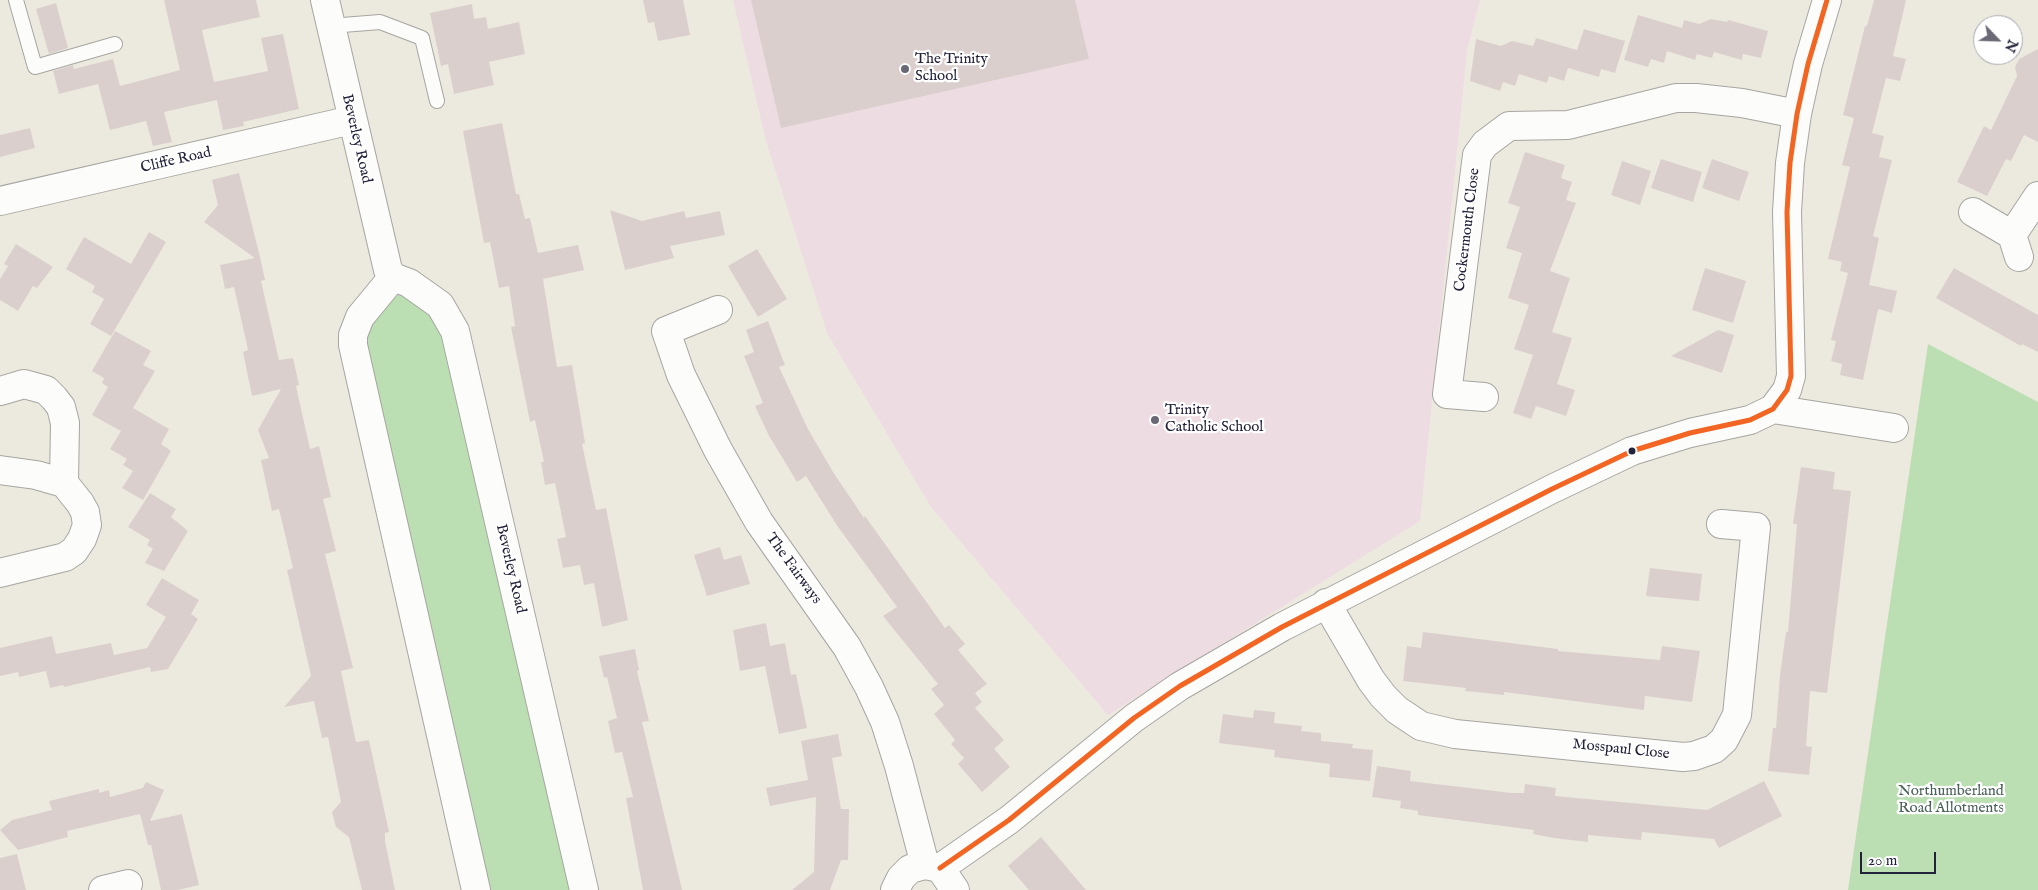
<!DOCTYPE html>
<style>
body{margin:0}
#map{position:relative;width:2038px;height:890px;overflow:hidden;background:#eceade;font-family:"IM FELL English",serif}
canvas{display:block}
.north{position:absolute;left:1973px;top:15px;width:50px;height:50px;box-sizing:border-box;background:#fff;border:1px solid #a7a7b1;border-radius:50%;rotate:114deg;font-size:14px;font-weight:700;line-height:20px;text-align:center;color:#22223b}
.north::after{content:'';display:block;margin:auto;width:18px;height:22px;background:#696874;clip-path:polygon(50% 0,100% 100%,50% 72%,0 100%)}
.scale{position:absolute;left:1860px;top:852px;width:76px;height:22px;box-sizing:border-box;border:2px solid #22223b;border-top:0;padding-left:6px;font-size:15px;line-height:18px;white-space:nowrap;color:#22223b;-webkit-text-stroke:4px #fff;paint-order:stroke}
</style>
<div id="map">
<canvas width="2038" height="890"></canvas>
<div class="north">N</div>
<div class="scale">20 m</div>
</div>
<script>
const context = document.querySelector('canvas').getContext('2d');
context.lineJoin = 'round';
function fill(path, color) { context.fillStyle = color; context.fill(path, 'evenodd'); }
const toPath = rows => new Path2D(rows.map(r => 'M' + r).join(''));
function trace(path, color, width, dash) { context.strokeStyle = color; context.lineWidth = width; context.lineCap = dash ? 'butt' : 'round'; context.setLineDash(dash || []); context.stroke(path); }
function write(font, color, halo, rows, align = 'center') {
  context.font = font + ' "IM FELL English",serif'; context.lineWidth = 4.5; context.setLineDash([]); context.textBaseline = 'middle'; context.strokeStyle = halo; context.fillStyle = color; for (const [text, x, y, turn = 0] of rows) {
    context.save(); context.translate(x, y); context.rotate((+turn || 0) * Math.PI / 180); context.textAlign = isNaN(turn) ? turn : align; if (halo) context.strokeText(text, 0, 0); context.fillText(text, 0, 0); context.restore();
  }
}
fill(toPath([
 [733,0,1480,0,1467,50,1420,521,1108,715,931,507,827,333,766,141]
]), '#eedce3');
fill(toPath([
 [398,295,405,295,423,305,441,329,572,890,488,890,363,337,389,298],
 [1928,344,2038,402,2038,890,1848,890]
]), '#bbdfb2');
fill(toPath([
 [164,0,256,0,260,17,202,30,214,82,268,71,261,38,283,34,299,109,243,122,244,126,223,130,217,100,164,112,172,142,153,146,146,121,110,130,98,84,59,94,53,71,73,65,74,69,113,59,120,86,180,70],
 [643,0,683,0,690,35,658,41,654,22,648,23],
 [751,0,1075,0,1089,59,781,128],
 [1874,0,1906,0,1893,56,1906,59,1900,81,1886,78,1872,133,1884,136,1879,157,1892,160,1873,236,1879,238,1869,285,1897,291,1892,313,1878,309,1863,380,1840,375,1842,364,1831,361,1836,341,1831,340,1848,273,1840,271,1842,262,1828,259,1850,167,1842,165,1854,118,1843,115,1865,26,1867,26],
 [56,3,68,48,49,54,36,9],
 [472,4,474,19,486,17,488,29,519,22,525,54,489,62,494,85,454,94,448,64,441,66,430,13],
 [1638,15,1682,28,1684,20,1699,24,1711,19,1727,22,1728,20,1768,31,1761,58,1743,54,1742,60,1714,52,1712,58,1697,54,1695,60,1667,51,1664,63,1651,59,1648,67,1624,60],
 [1584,29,1625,41,1615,73,1601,69,1599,77,1568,68,1564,81,1549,76,1547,83,1519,74,1515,86,1503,82,1500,91,1470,81,1476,39,1501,46,1512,41,1533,46,1536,38,1577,50],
 [2038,49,2038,142,2024,135,2011,161,2006,159,1987,196,1957,182,1984,126,1991,130,2017,76,2015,67,2019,59],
 [502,123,516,194,519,194,525,219,530,218,538,253,578,245,584,270,543,279,557,367,572,365,585,443,582,444,596,510,606,508,628,620,602,627,594,583,584,585,580,565,563,568,557,539,566,537,555,483,545,485,541,462,544,462,535,420,530,422,511,327,515,326,509,286,499,288,490,242,484,243,463,131],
 [30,128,35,148,0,157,0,135],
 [1525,152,1565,165,1561,178,1572,182,1566,200,1576,203,1550,271,1570,278,1552,332,1572,338,1557,384,1575,390,1566,416,1536,406,1531,419,1513,413,1533,355,1514,349,1529,305,1508,298,1522,253,1506,248,1520,207,1508,203],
 [1661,159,1702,172,1693,202,1651,188],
 [1712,159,1749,172,1739,201,1702,188],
 [1622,161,1651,171,1640,205,1611,195],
 [239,173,260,257,265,280,261,281,279,360,293,358,299,385,296,386,310,449,319,446,331,497,323,499,336,551,325,554,353,668,341,671,356,742,369,740,389,832,385,833,385,841,395,890,362,890,349,837,336,827,332,812,341,802,328,737,322,738,314,701,284,707,311,676,287,570,293,568,279,509,272,511,261,460,269,458,258,430,281,389,252,396,243,352,248,350,234,287,225,289,220,265,255,258,204,222,218,205,212,180],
 [610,210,642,221,684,211,686,218,720,211,725,235,670,246,674,258,625,270],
 [149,232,166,242,111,336,90,324,104,299,92,292,95,286,66,269,84,237,131,264],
 [16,244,53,267,37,288,33,286,18,311,0,300,0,279,8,266,4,264],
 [757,249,787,299,758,317,728,266],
 [1705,268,1746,281,1733,323,1692,310],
 [1954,268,2038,315,2038,352,2022,344,2021,346,1936,298],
 [768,321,785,365,779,367,808,429,833,472,864,518,865,516,945,628,949,625,965,644,958,650,987,684,975,693,982,702,975,708,1004,740,994,749,1010,767,982,792,958,764,964,758,951,744,955,740,934,714,944,705,931,689,938,684,883,616,897,607,838,527,806,476,797,482,768,434,755,406,763,403,744,356,754,352,746,330],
 [1718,330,1734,335,1722,373,1671,356],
 [115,331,151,351,143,365,155,371,133,408,169,429,161,444,171,451,143,500,122,488,133,471,123,465,127,459,110,449,121,431,92,415,108,387,102,383,104,378,92,371],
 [1801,467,1835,472,1833,489,1851,491,1827,693,1810,691,1806,746,1812,747,1809,775,1768,771,1773,728,1776,728,1780,675,1786,632,1788,632,1797,524,1793,524],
 [150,493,176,509,171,517,188,531,164,571,145,563,153,549,147,545,150,540,128,527],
 [720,547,724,560,741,555,750,584,707,596,694,555],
 [1650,568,1702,574,1699,601,1646,596],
 [162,578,199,600,191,614,198,619,168,669,151,672,150,667,64,687,63,685,50,688,46,671,19,677,18,672,0,676,0,648,52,636,56,654,111,643,114,655,147,648,166,617,146,605],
 [766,623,770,646,785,643,791,675,796,674,807,728,779,734,765,666,740,671,733,630],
 [1423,632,1558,649,1558,651,1660,660,1662,646,1700,651,1692,702,1645,696,1644,710,1504,692,1504,695,1465,691,1466,688,1403,681,1407,646,1421,648],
 [635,649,639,670,637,671,649,721,642,722,682,890,643,890,626,798,633,797,622,752,615,753,608,721,617,718,607,677,604,678,599,656],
 [1254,710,1275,712,1274,723,1302,726,1301,731,1321,733,1321,741,1353,744,1352,748,1373,750,1370,781,1329,777,1330,764,1274,757,1275,750,1219,743,1223,714,1253,718],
 [838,734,842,756,832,758,841,809,849,809,848,860,841,860,830,890,792,890,814,872,816,797,770,806,766,788,808,780,801,741],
 [1377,766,1411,771,1410,781,1512,793,1524,793,1525,784,1556,788,1555,796,1707,810,1764,781,1782,816,1719,848,1714,839,1642,832,1641,840,1588,835,1588,842,1554,838,1533,834,1534,830,1418,815,1418,811,1400,808,1401,801,1372,797],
 [146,782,164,790,150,821,182,814,199,885,178,890,161,890,151,845,148,845,140,814,67,831,68,837,18,850,0,830,12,820,52,810,49,801,99,789,99,793,109,790,110,797,143,788],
 [1041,837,1086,890,1029,890,1008,866],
 [17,854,26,890,0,890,0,858]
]), '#dbcfce');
const lane = toPath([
 [16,0,35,67,115,44],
 [330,26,380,22,422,38,437,101]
]);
const street = toPath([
 [325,0,388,270,393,277,409,283,440,305,455,331,584,890],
 [0,201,352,120],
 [1973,212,2012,235,2019,257],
 [2012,235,2038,196],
 [393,277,360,317,353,335,353,345,476,890],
 [718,310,666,331,681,375,718,450,759,522,847,647,869,687,885,722,899,766,925,865],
 [0,391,24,384,46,390,54,398,61,407,65,423,64,483],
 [1484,397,1447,394,1477,155,1485,144,1509,126,1568,125,1676,98,1696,98,1742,103,1797,114],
 [1773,409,1894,428],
 [0,470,36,475,64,483,80,503,85,512,87,525,82,539,74,551,65,557,0,573],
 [1326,603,1371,680,1383,696,1397,710,1421,726,1455,734,1683,757,1694,756,1714,749,1724,740,1737,715,1756,527,1721,524],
 [940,868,1009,820,1134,718,1180,686,1282,627,1552,489,1632,451,1690,433,1750,420,1773,409,1787,390,1791,376,1787,212,1790,163,1797,114,1808,64,1827,0],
 [103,890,128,884],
 [895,890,901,878,910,869,925,865,940,868,955,890]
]);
trace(lane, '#a6a5a1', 16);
trace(street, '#a6a5a1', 30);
trace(lane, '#fcfcfa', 14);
trace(street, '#fcfcfa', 28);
trace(toPath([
 [940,868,1009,820,1134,718,1180,686,1282,627,1552,489,1632,451,1690,433,1750,420,1773,409,1787,390,1791,376,1787,212,1790,163,1797,114,1808,64,1827,0]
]), '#f26522', 5);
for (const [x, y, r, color] of [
 [905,69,5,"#696874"],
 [1155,420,5,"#696874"],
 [1632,451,4.5,"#22223b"]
]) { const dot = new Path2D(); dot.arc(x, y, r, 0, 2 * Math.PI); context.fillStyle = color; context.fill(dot); trace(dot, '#fff', 2); }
write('15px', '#22223b', '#fff', [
 ["The Trinity",915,60],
 ["School",915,77],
 ["Trinity",1165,411],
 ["Catholic School",1165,428]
], 'left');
write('15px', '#22223b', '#fff', [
 ["Beverley Road",356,139,77],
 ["Cliffe Road",176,161,-13],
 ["Cockermouth Close",1468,230,-83],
 ["Beverley Road",510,569,77],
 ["The Fairways",793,569,54],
 ["Mosspaul Close",1621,750,6]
]);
write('15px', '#4a6158', '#fff', [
 ["Northumberland",1951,792],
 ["Road Allotments",1951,809]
]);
</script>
